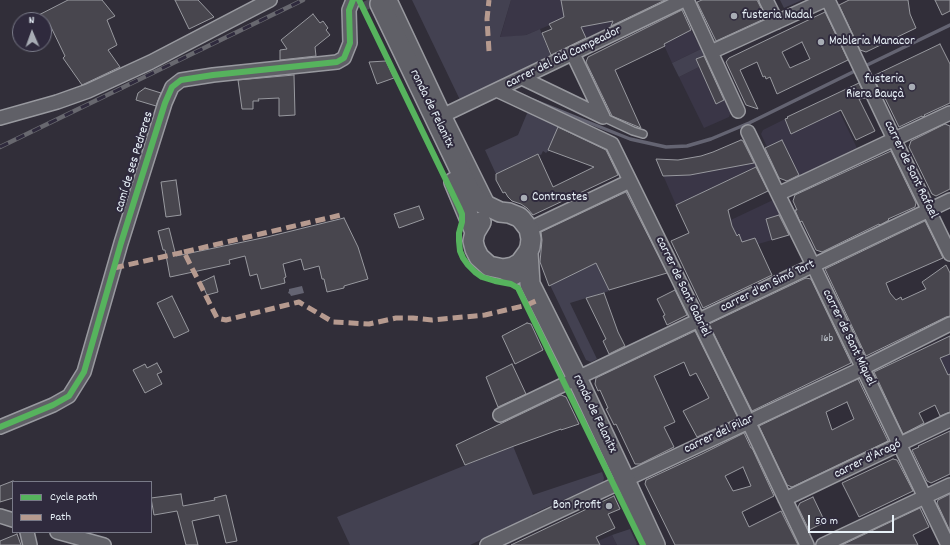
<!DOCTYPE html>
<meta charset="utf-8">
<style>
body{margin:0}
#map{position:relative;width:950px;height:545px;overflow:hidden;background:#312e39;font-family:Dekko,sans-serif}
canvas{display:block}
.legend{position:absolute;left:12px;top:481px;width:140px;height:52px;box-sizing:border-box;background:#2f2a3d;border:1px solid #797a88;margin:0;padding:5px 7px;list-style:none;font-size:12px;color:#e8f1f8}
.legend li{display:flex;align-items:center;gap:8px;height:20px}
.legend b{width:20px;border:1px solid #797a88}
.north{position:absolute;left:12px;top:12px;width:40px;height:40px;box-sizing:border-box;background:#2f2a3d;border:1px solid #797a88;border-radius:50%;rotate:358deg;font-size:11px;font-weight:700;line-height:16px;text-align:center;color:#e8f1f8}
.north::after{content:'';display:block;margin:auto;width:14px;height:18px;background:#a8adb5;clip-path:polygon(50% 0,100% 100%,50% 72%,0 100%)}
.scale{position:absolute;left:808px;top:515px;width:86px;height:18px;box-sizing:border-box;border:2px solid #e8f1f8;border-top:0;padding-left:5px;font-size:12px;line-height:14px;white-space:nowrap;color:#e8f1f8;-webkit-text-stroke:3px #2f2a3d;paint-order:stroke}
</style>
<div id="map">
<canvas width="950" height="545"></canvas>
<ul class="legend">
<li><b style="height:5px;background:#56b35d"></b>Cycle path</li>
<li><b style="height:5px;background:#b69a8f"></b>Path</li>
</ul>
<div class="north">N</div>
<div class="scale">50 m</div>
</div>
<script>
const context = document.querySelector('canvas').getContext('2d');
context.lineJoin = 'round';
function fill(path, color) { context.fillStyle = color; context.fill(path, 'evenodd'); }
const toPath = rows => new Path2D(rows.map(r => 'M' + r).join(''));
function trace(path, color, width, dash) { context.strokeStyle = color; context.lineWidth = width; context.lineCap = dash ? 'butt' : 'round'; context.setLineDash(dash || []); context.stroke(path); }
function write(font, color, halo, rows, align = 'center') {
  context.font = font + ' Dekko,sans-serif'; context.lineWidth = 4; context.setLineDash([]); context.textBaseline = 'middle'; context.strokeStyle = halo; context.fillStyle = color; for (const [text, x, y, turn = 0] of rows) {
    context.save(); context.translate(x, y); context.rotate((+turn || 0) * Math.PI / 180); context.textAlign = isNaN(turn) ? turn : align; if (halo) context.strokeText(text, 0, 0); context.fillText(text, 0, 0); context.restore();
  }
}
fill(toPath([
 [511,0,618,0,611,26,567,48,555,21,549,24,550,25,526,35,500,38],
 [691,30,701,49,672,63,663,43],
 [707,63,731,112,729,117,704,128,679,77],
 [839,111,857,148,787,181,782,179,761,134,763,130,785,119,795,132],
 [741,140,746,142,757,166,676,205,656,159,678,160,701,156,713,152],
 [773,200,790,235,758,244,757,243,744,249,718,226],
 [949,336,950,339,950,374,948,375,933,343],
 [612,535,617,545,600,545,598,541]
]), '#3a3647');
fill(toPath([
 [412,0,511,0,500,37,526,35,540,29,551,57,461,102],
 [780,0,802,0,784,8],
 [701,49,707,63,679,77,672,63],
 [528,111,560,124,549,148,549,152,548,151,546,153,543,151,541,155,537,154,496,174,485,150,518,135],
 [596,263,609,291,570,303,597,359,591,362,586,360,550,285],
 [513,446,533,495,602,472,604,478,603,482,532,514,532,515,521,521,470,545,350,545,337,517],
 [630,529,637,544,636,545,617,545,612,535]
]), '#434151');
fill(toPath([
 [302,286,304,293,291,296,290,294,288,293,289,291,289,289]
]), '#646472');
trace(toPath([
 [863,67,950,25],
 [533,100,630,139,666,147,687,146,711,139,749,123,857,70]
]), '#646472', 3.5);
const building = toPath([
 [68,0,102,0,115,16,107,20,117,45,108,50,120,67,82,85,63,58,65,56,49,23,44,25,44,20,29,20,68,0],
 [175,0,198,0,214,17,189,29,175,0],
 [561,0,665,0,611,26,613,21,581,27,586,38,551,55,542,33,552,29,549,24,564,17,561,0],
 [702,0,757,0,766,18,716,41,697,2,702,0],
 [849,0,908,0,910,14,916,28,866,52,860,50,839,5,849,0],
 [935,0,950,0,950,11,942,15,935,0],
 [682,10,691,30,664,44,665,46,615,70,641,128,612,116,586,62,588,57,682,10],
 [825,12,848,60,777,94,770,77,766,79,765,76,763,77,757,62,740,70,758,109,746,105,726,62,729,58,825,12],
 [802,42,810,59,790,68,782,52,802,42],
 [313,14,320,23,323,21,328,28,326,30,330,35,315,47,316,56,280,60,280,50,287,49,281,40,313,14],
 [940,44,950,64,950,103,924,115,925,116,922,117,922,116,899,127,885,98,883,98,873,76,940,44],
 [704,56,724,100,716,104,696,59,704,56],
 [386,61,394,78,377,84,369,62,386,61],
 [294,75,295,115,279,116,279,98,258,99,259,101,253,101,253,109,242,109,238,80,294,75],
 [859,83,866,98,859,99,875,131,856,140,841,110,791,134,785,119,788,118,787,117,859,83],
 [145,88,161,93,156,106,136,100,138,93,145,88],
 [945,124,950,126,950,189,936,196,932,194,909,147,911,141,945,124],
 [558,127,606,150,618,175,533,215,527,208,521,204,512,201,508,197,505,192,503,193,496,180,496,174,538,154,553,187,594,167,548,150,558,127],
 [741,140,743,141,754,163,690,175,663,176,656,159,678,160,701,156,713,152,741,140],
 [782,140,799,175,787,181,779,178,765,148,782,140],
 [891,151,916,203,915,207,888,219,889,220,880,225,879,224,822,252,816,250,802,221,800,222,795,210,797,210,793,201,795,195,891,151],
 [756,167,768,191,728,210,732,226,737,236,739,234,742,242,755,238,772,275,703,308,671,241,689,233,676,205,756,167],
 [176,180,181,215,166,217,161,182,176,180],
 [626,192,667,273,609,290,596,263,549,286,540,262,542,240,541,232,626,192],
 [419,206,424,219,399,228,394,214,419,206],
 [779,215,789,235,772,240,766,219,779,215],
 [344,218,358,247,368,279,344,286,344,288,327,292,324,279,322,279,319,266,304,270,301,259,283,264,286,277,284,278,285,283,261,289,257,274,250,276,245,256,229,260,230,264,170,277,165,250,163,250,158,231,169,228,176,256,267,237,344,218],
 [925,221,943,258,886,283,890,293,896,300,901,297,902,300,926,289,922,282,946,265,950,273,950,316,946,317,866,356,825,269,925,221],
 [214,276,218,292,207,295,201,282,214,276],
 [806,278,811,279,851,363,752,411,709,324,806,278],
 [675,290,687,315,667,325,663,316,665,315,657,299,675,290],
 [604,293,618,332,625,346,609,354,603,341,606,339,586,298,604,293],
 [172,296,189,331,174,338,157,303,172,296],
 [527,323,531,324,543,350,515,364,502,336,527,323],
 [695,331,738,418,697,437,683,411,709,398,696,373,690,376,684,362,654,376,675,422,664,427,674,447,640,464,635,464,616,424,614,425,606,409,608,408,600,390,598,391,595,384,596,378,695,331],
 [950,336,950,354,940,358,948,375,950,374,950,412,940,416,935,405,919,413,924,423,903,434,874,372,950,336],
 [157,363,162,372,157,374,162,384,145,393,133,370,145,364,147,368,157,363],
 [512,364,526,394,498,407,486,377,512,364],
 [858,379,888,441,792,487,787,485,759,426,858,379],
 [847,402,854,419,832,430,826,412,847,402],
 [561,395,566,397,579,424,561,430,561,429,514,446,465,465,456,445,561,395],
 [950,431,950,474,931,483,927,481,912,450,919,447,918,446,950,431],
 [744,433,751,448,752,448,774,496,742,512,749,527,781,511,798,545,675,545,645,484,646,480,702,454,744,433],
 [743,467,751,486,733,491,725,476,743,467],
 [893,459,897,460,913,491,859,517,842,483,893,459],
 [13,481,13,498,0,502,0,486,13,481],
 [181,494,183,506,215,500,214,498,226,495,237,541,226,543,219,515,192,521,198,545,186,545,177,511,154,515,151,498,181,494],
 [950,494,950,531,937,503,938,500,950,494],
 [614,496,620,509,608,514,615,528,596,537,600,545,511,545,614,496],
 [813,497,825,522,809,530,798,507,800,503,813,497],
 [920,508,929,527,913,535,918,545,842,545,920,508],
 [17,534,21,545,0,545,0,541,17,534]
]);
fill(building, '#48464e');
trace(building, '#98999f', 1);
trace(toPath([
 [367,0,371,8]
]), '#4c4b56', 19, [19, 10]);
const lane = toPath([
 [603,117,633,131,643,134]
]);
const street = toPath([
 [390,0,444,115,488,204],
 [687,0,738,111],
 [766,0,777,22],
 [828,0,894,139,950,254],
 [711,52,825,0],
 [522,78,603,117,573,54],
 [497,90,612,144,748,421,807,545],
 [444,115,684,0],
 [0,118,57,102,88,91,151,62,270,0],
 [748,132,778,194,813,265,948,545],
 [778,194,950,113],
 [529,229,630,181],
 [500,415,950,200],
 [0,427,53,405,69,396,84,372,121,243,165,103,172,87,181,80,213,75,337,62,344,58,350,43,349,10,353,0],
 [785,499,950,420],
 [0,516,13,520],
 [27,532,30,545],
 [57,532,104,545],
 [487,545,863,368,950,324],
 [823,545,950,485]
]);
const secondary = toPath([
 [380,4,469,189,477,201,500,212,509,213,519,217,522,220,529,229,531,239,530,247,528,252,520,263,513,267,503,269],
 [454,182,475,232],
 [481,222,475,232,473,241,475,249,479,257,489,266,503,269,514,275],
 [528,252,530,284,577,378,625,480,655,545]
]);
trace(lane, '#98999f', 10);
trace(street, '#98999f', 16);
trace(secondary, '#98999f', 22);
trace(lane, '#606067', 7);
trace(street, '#606067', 13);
trace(secondary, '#606067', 19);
const rail = toPath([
 [0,147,303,0]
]);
trace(rail, '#68686f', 4.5);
trace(rail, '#2f2a3d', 3, [9]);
trace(toPath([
 [489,51,487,19,489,0],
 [184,252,341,215],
 [114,268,184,252,217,318,226,320,299,302,333,322,369,324,396,318,413,318,432,320,485,315,527,305,538,300]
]), '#b69a8f', 5, [10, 5]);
trace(toPath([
 [359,0,459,207,462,214,462,222,459,233,459,241,460,251,463,258,468,265,475,272,482,277,495,281,511,284,518,288,643,545],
 [0,427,53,405,69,396,84,372,121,243,165,103,172,87,181,80,213,75,337,62,344,58,350,43,349,10,353,0]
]), '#56b35d', 6);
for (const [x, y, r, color] of [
 [734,16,4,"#a8adb5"],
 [821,42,4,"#a8adb5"],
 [912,87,4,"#a8adb5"],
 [524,198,4,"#a8adb5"],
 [609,506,4,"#a8adb5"]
]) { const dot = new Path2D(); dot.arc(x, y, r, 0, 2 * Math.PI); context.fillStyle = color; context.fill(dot); trace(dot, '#2f2a3d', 1.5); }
write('11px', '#c0c6ce', null, [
 ["16b",827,339]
]);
write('13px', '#e8f1f8', '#2f2a3d', [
 ["fusteria Nadal",742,16],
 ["Mobleria Manacor",829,42],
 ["fusteria",904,80,"right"],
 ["Riera Bauçà",904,95,"right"],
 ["Contrastes",532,198],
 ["Bon Profit",601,506,"right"]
], 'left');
write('13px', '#e8f1f8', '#2f2a3d', [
 ["carrer del Cid Campeador",564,58,-26],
 ["ronda de Felanitx",431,109,64],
 ["camí de ses Pedreres",135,162,-73],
 ["carrer de Sant Rafael",910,170,64],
 ["carrer de Sant Gabriel",682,287,64],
 ["carrer d'en Simó Tort",768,287,-26],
 ["carrer de Sant Miquel",848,338,64],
 ["ronda de Felanitx",594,414,64],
 ["carrer del Pilar",719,435,-25],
 ["carrer d'Aragó",868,460,-26]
]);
</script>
